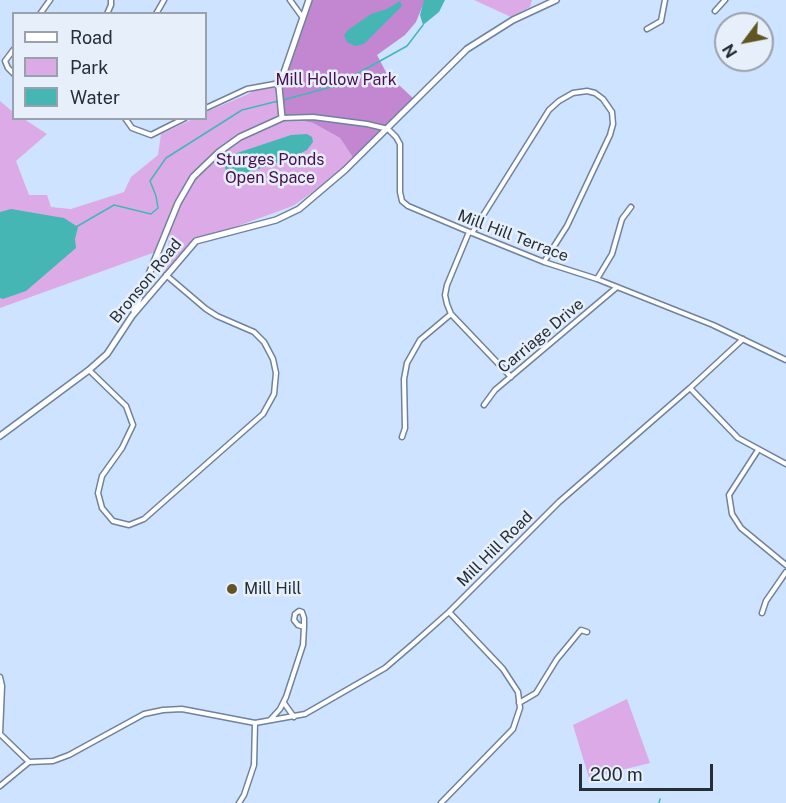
<!DOCTYPE html>
<style>
body{margin:0}
#map{position:relative;width:786px;height:803px;overflow:hidden;background:#cee3ff;font-family:"Public Sans",sans-serif}
canvas{display:block}
.legend{position:absolute;left:12px;top:12px;width:195px;height:108px;box-sizing:border-box;background:#e7effa;border:2px solid #99a1ac;margin:0;padding:8px 10px;list-style:none;font-size:18px;color:#252d37}
.legend li{display:flex;align-items:center;gap:12px;height:30px}
.legend b{width:30px;border:2px solid #99a1ac}
.north{position:absolute;left:714px;top:12px;width:60px;height:60px;box-sizing:border-box;background:#e7effa;border:2px solid #99a1ac;border-radius:50%;rotate:238deg;font-size:16px;font-weight:700;line-height:24px;text-align:center;color:#252d37}
.north::after{content:'';display:block;margin:auto;width:21px;height:27px;background:#615623;clip-path:polygon(50% 0,100% 100%,50% 72%,0 100%)}
.scale{position:absolute;left:579px;top:764px;width:134px;height:27px;box-sizing:border-box;border:3px solid #252d37;border-top:0;padding-left:8px;font-size:18px;line-height:21px;white-space:nowrap;color:#252d37;-webkit-text-stroke:4px #e7effa;paint-order:stroke}
</style>
<div id="map">
<canvas width="786" height="803"></canvas>
<ul class="legend">
<li><b style="height:8px;background:#fff"></b>Road</li>
<li><b style="height:16px;background:#dcabe7"></b>Park</li>
<li><b style="height:16px;background:#45b6b3"></b>Water</li>
</ul>
<div class="north">N</div>
<div class="scale">200 m</div>
</div>
<script>
const context = document.querySelector('canvas').getContext('2d');
context.lineJoin = 'round';
function fill(path, color) { context.fillStyle = color; context.fill(path, 'evenodd'); }
const toPath = rows => new Path2D(rows.map(r => 'M' + r).join(''));
function trace(path, color, width, dash) { context.strokeStyle = color; context.lineWidth = width; context.lineCap = dash ? 'butt' : 'round'; context.setLineDash(dash || []); context.stroke(path); }
function write(font, color, halo, rows, align = 'center') {
  context.font = font + ' "Public Sans",sans-serif'; context.lineWidth = 5; context.setLineDash([]); context.textBaseline = 'middle'; context.strokeStyle = halo; context.fillStyle = color; for (const [text, x, y, turn = 0] of rows) {
    context.save(); context.translate(x, y); context.rotate((+turn || 0) * Math.PI / 180); context.textAlign = isNaN(turn) ? turn : align; if (halo) context.strokeText(text, 0, 0); context.fillText(text, 0, 0); context.restore();
  }
}
fill(toPath([
 [474,0,532,0,530,7,511,17],
 [274,80,279,116,313,123,340,138,354,159,323,185,293,206,196,241,165,272,170,232,161,250,0,308,0,101,13,112,14,118,24,119,47,134,16,161,29,195,47,195,51,207,71,209,124,192,131,177,158,155,161,134,193,119,206,118,206,112,246,95],
 [627,699,650,763,589,778,573,725]
]), '#dcabe7');
fill(toPath([
 [311,0,425,0,416,22,405,35,377,55,387,74,414,99,354,159,340,138,313,123,279,116,274,80,289,67]
]), '#c386d1');
fill(toPath([
 [424,0,445,0,439,12,423,25,420,15],
 [400,1,402,6,364,44,355,46,347,42,344,35,348,30,371,14,387,9],
 [307,134,312,137,313,142,307,150,289,159,249,172,230,176,225,168,228,161,237,153,291,135],
 [11,209,64,218,78,227,75,239,76,248,26,291,3,299,0,298,0,212]
]), '#45b6b3');
trace(toPath([
 [283,100,335,86,407,46,423,25],
 [76,227,114,205,151,214,158,208,156,196,150,181,166,158,242,110,278,101],
 [659,803,660,799]
]), '#45b6b3', 1.5);
const street = toPath([
 [290,0,303,18],
 [715,11,725,0],
 [40,14,50,0],
 [107,14,111,5,111,0],
 [156,14,164,0],
 [647,29,661,21,665,0],
 [14,49,5,61,8,68,14,74],
 [206,108,247,89,280,83],
 [125,118,132,128,151,135,185,118],
 [282,118,313,117,367,124,388,129,396,137,400,144,400,192,402,201,408,206,472,233,544,262,597,279,713,325,786,360],
 [469,232,447,285,445,295,447,304,451,314,511,377],
 [472,233,549,110,559,101,573,93,587,91,595,93,603,99,612,112,613,124,610,135,567,226,544,262],
 [597,279,612,254,622,219,631,207],
 [89,370,126,406,133,425,122,448,102,476,98,493,102,508,113,521,129,525,144,519,263,414,274,394,276,373,273,359,264,342,254,332,217,316,206,309,166,275],
 [690,388,738,438,786,464],
 [484,405,495,390,617,287],
 [402,437,405,428,404,379,407,363,420,340,451,314],
 [758,450,729,495,732,514,741,528,786,565],
 [762,613,766,601,786,572],
 [0,677,2,686,0,734,29,762,53,761,69,755,144,714,163,710,182,709,255,723,305,714,385,668,413,644,449,612,559,502,690,388,743,339],
 [284,703,294,717],
 [519,703,536,693,557,659,581,630,587,632],
 [270,720,280,709,286,697,303,645,304,627,304,618,302,612,299,611,295,614,294,620,298,625,304,627],
 [0,786,29,762],
 [239,803,244,795,254,765,255,723],
 [441,803,513,729,520,708,518,692,503,669,449,612]
]);
const secondary = toPath([
 [134,311,178,203,193,177,219,152,240,137,282,118,279,87,309,0],
 [0,436,89,370,107,354,132,316,196,241,276,220,299,209,345,170,467,49,513,20,556,0]
]);
trace(street, '#70829c', 7);
trace(secondary, '#70829c', 8);
trace(street, '#fff', 4);
trace(secondary, '#fff', 5);
for (const [x, y, r, color] of [
 [232,589,6,"#615623"]
]) { const dot = new Path2D(); dot.arc(x, y, r, 0, 2 * Math.PI); context.fillStyle = color; context.fill(dot); trace(dot, '#e7effa', 2); }
write('16px', '#480f54', '#e7effa', [
 ["Mill Hollow Park",336,80],
 ["Sturges Ponds",270,160],
 ["Open Space",270,178]
]);
write('16px', '#252d37', '#e7effa', [
 ["Mill Hill Terrace",513,236,21],
 ["Bronson Road",146,281,-51],
 ["Carriage Drive",541,336,-40],
 ["Mill Hill Road",495,549,-45]
]);
write('16px', '#252d37', '#e7effa', [
 ["Mill Hill",244,589]
], 'left');
</script>
